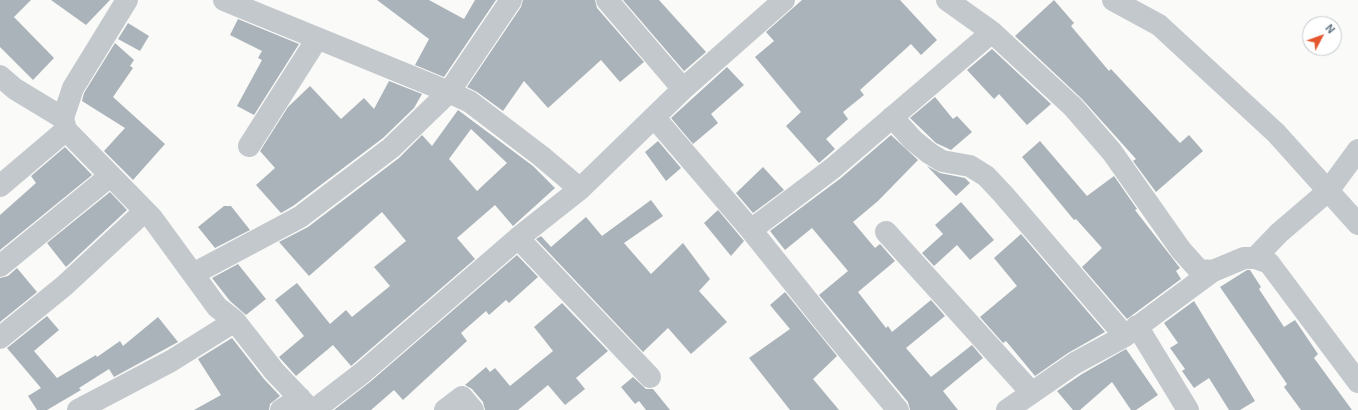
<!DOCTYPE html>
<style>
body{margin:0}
#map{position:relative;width:1358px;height:410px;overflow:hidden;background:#fafaf8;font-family:"Exo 2",sans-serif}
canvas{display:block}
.north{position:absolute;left:1302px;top:16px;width:40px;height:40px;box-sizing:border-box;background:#fff;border:1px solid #c1c8cd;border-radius:50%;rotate:49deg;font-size:11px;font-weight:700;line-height:16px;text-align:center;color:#657683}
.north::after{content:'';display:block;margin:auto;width:14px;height:18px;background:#e4572e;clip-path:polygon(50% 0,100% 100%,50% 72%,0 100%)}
</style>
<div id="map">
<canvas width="1358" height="410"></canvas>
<div class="north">N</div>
</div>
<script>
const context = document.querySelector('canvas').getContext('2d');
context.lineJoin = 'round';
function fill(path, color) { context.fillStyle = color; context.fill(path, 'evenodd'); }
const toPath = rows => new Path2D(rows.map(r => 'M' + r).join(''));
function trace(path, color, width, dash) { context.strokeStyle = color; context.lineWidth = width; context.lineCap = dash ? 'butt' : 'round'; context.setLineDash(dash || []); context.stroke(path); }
fill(toPath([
 [0,0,31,0,14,17,54,58,33,80,0,47],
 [51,0,110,0,86,25],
 [377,0,429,0,464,19,475,0,496,0,444,77,415,65,429,39],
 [523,0,595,0,597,8,644,62,620,82,601,60,548,108,524,81,503,111,477,92,467,87,521,7],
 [623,0,659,0,706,52,684,71],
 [802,0,900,0,937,40,921,55,911,44,860,90,864,95,843,112,848,119,826,139,835,149,819,163,786,126,801,112,755,57,774,41,766,32],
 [1054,0,1074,23,1071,26,1109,71,1111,69,1180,143,1189,135,1203,151,1156,192,1133,161,1136,159,1082,99,1015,36],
 [238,19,299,44,254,115,237,106,262,60,258,58,262,51,230,35],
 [128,23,149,36,140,51,118,39],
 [115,43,134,60,130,66,133,68,113,97,165,144,133,180,104,151,125,128,82,101,84,93],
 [992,49,1051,104,1027,125,999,94,994,99,967,70],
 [727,67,744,85,711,114,718,123,693,144,671,118],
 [389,81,422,94,414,108,383,138,293,206,281,213,256,185,275,168,260,151,288,107,310,86,341,119,364,98,374,109],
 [935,97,953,119,957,116,972,132,951,150,936,143,910,118],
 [458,110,533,166,555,188,513,226,495,205,457,238,475,259,351,366,333,345,296,376,279,357,304,336,275,300,297,283,330,324,346,310,352,317,390,286,374,267,406,241,382,212,309,276,279,242,308,227,399,158,422,135,432,146],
 [471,129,507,163,477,191,449,159],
 [891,135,918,160,878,201,853,222,875,248,880,244,895,261,858,292,886,328,888,326,892,332,931,300,945,316,906,348,931,377,972,345,983,358,943,391,958,410,910,410,908,402,819,295,848,271,812,228,785,250,770,231,841,178],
 [658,141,681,168,666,181,645,152],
 [1040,141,1087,196,1114,176,1137,209,1135,210,1180,268,1176,271,1181,279,1127,319,1082,267,1102,248,1076,219,1074,220,1022,157],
 [65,147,92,175,0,250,0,215,36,183,31,176],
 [927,166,940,173,965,178,970,183,956,196],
 [763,167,784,190,753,213,736,193],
 [110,192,127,210,66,267,47,243],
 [651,200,663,216,624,243,651,274,683,243,710,279,699,291,727,322,691,354,668,328,643,352,536,239,541,236,551,247,586,217,602,236],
 [961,202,994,240,970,260,957,245,934,266,922,253,943,234,935,225],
 [224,206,231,206,250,230,215,248,198,227],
 [718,210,744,241,731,256,704,223],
 [1021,234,1105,332,1068,353,1035,376,1006,341,1003,343,980,317,1017,286,994,258],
 [517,255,538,277,509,303,506,300,489,315,486,311,461,333,467,341,403,400,394,390,371,410,334,410,370,382],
 [238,264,266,299,246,315,230,301,212,278],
 [17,268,37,292,0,322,0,278,8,276],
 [1247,270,1250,270,1261,287,1259,289,1284,327,1295,320,1318,354,1314,358,1352,410,1301,410,1284,387,1287,384,1220,287],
 [785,292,837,356,813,379,839,410,790,410,749,358,790,329,770,305],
 [1194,301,1255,401,1240,410,1229,410,1209,378,1194,388,1182,371,1185,369,1170,348,1178,343,1164,323],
 [562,303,608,351,576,378,585,389,565,405,548,385,518,410,485,410,483,402,472,389,465,385,486,367,490,372,495,368,510,386,553,351,534,327],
 [47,316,59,330,34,351,57,378,96,355,97,357,120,341,123,346,158,317,178,342,114,377,109,369,79,388,81,390,47,410,37,410,28,396,41,388,7,348],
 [232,338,264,379,280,396,270,404,269,410,194,410,221,395,198,359],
 [1126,349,1158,395,1136,410,1131,410,1112,382,1080,410,1073,410,1057,391,1082,374],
 [633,377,646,389,653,389,670,410,646,410,639,401,635,404,621,387]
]), '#aab3b9');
trace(toPath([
 [127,0,73,88,63,118,66,130,152,218,217,307,235,321,274,371,311,410],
 [224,0,449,92,470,102,541,156,580,189],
 [607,0,683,89],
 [947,0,992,32,1073,107,1112,152,1181,250,1199,270,1213,271,1244,258,1255,258,1269,263,1358,382],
 [1113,0,1159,25,1276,133,1358,224],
 [0,76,15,89,63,118],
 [654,117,751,230,832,331,898,410],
 [892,117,913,140,929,153,942,161,970,166,986,176,1003,194,1125,336],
 [249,146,317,39],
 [0,186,66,130],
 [751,230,833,168,992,32],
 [886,232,1031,392],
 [518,238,650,377],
 [1255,258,1279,233,1328,191,1358,150],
 [0,266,110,176],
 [193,274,300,217,391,148,449,92,511,0],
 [1137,326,1188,410],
 [0,338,64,286,145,211],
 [78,410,171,361,235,321],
 [281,410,300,398],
 [314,410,362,373,518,238,580,189,683,89,784,0],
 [445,410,462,397,473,410],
 [1007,410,1075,363,1125,336,1213,271]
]), '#c3c8cc', 22);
</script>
